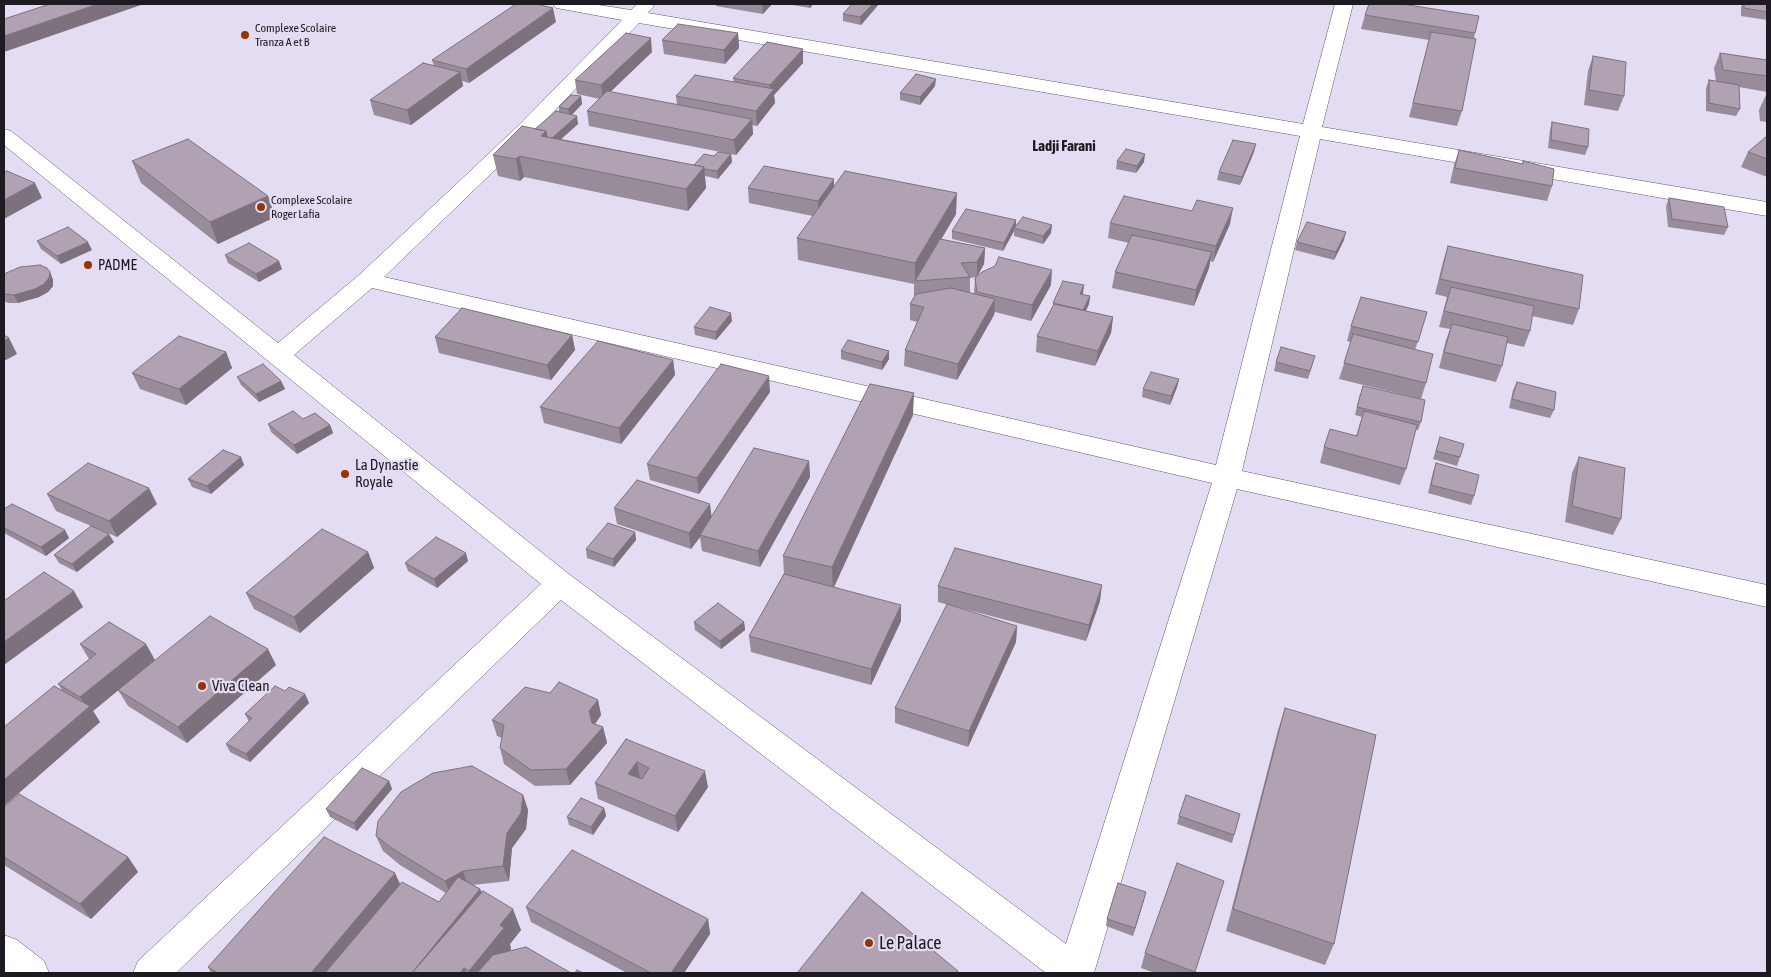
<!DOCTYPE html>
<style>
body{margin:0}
#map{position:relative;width:1771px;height:977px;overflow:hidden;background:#e4dcf2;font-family:"Asap Condensed",sans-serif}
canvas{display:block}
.frame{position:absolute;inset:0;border:5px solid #1d1a21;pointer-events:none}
</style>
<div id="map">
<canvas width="1771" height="977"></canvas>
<div class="frame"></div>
</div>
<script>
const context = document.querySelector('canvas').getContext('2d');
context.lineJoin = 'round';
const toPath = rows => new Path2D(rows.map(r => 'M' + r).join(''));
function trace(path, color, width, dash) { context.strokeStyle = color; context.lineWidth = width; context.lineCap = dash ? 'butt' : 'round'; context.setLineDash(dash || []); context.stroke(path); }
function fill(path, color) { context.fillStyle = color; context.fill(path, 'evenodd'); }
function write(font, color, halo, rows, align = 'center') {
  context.font = font + ' "Asap Condensed",sans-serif'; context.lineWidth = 4.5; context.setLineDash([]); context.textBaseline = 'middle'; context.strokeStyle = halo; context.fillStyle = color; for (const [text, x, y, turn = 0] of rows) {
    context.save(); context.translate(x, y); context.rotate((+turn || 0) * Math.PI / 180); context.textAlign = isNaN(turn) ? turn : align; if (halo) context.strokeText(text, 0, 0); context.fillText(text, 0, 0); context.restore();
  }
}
const minor = toPath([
 [553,4,592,4,631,10,637,4,652,4,654,6,648,13,1303,124,1335,4,1353,4,1322,127,1767,202,1767,216,1320,139,1242,471,1767,585,1767,607,1237,489,1094,973,1046,973,561,600,176,973,133,973,138,961,541,584,4,145,4,129,11,131,278,343,359,275,448,192,519,125,622,20,562,9,556,8,553,4],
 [639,23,1300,136,1216,465,384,277,533,133,639,23],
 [372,288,1212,483,1066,944,570,575,294,355,372,288],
 [4,935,17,940,44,961,49,973,4,973,4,935]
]);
trace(minor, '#5f586a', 1);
fill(minor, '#fff');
fill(toPath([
 [716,4,772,4,763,14,716,6],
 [787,4,813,4,810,8],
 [852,4,879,4,861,25,843,21,843,14],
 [1737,4,1767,4,1767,20,1741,16,1741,7,1742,5],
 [1365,15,1475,33,1462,111,1457,126,1409,117,1429,40,1361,29],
 [556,22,469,83,462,81,463,86,411,125,374,115,370,100,434,66,432,60],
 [738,33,739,48,725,64,664,54,662,40],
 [652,52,610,92,677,105,676,96,734,82,733,78,803,63,774,95,775,103,757,126,752,125,753,134,736,155,589,126,587,111,600,99,577,94,575,80],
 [1720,53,1767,60,1767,92,1739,87,1740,109,1736,116,1706,111,1706,88,1709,80,1716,81,1714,68],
 [1593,56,1624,96,1618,111,1584,105,1588,71],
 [935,86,920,105,900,100,900,93],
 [1766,95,1767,95,1767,122,1760,121,1759,110],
 [581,96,582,104,571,115,578,124,561,139,694,165,714,156,731,154,732,162,718,179,705,176,706,188,688,211,524,177,520,181,498,176,493,155,535,129,559,112,559,107],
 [1552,122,1588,147,1585,155,1548,148,1550,130],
 [1767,136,1767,177,1741,167,1748,152],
 [1459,150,1522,164,1523,161,1552,186,1547,201,1450,183,1454,165],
 [1254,152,1240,185,1217,180,1219,172],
 [132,161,268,196,275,217,218,244,141,183],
 [1117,161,1144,162,1136,173,1116,169],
 [834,186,956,214,941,239,985,248,984,264,977,276,1051,285,1031,321,995,312,994,315,957,380,904,366,905,350,917,322,910,320,910,304,914,297,914,284,798,260,797,238,813,216,749,203,748,188],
 [976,277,975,278,974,294,968,293,970,292,970,278],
 [1669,198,1728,227,1724,235,1668,227,1666,206],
 [1016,220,1016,226,1051,233,1043,244,1014,236,1014,231,1003,251,952,239,952,231],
 [1110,223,1230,224,1213,262,1210,261,1209,268,1194,306,1112,288,1115,272,1129,243,1108,238],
 [1344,240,1334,260,1295,250,1297,242],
 [37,241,92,250,61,264,41,249],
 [1448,246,1579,309,1573,325,1532,316,1530,331,1524,347,1507,343,1502,366,1496,382,1439,368,1446,340,1450,329,1439,327,1447,297,1435,294,1443,262],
 [225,255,282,269,259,282,228,263],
 [50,272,53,280,53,286,48,292,39,297,18,303,8,303,4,301,4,274],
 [1083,294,1083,295,1090,296,1089,304,1086,311,1113,317,1111,333,1095,366,1036,352,1037,336,1053,306,1053,303],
 [1427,312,1415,350,1426,383,1421,399,1339,379,1351,342,1347,341,1351,326],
 [732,321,716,340,695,335,694,327],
 [572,335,575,350,551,380,439,353,435,337],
 [841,351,889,351,889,359,882,370,841,359],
 [226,352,232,368,186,405,140,389,132,373],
 [1315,356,1308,379,1274,371,1276,362],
 [673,360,675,375,621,444,544,423,540,407],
 [237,377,281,381,285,389,259,402,241,385],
 [1179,379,1177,387,1170,405,1142,397,1143,389],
 [1517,382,1554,410,1550,418,1509,408,1513,390],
 [770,392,699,494,650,480,647,464],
 [1360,394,1421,422,1418,430,1415,430,1406,469,1400,485,1320,463,1324,447,1356,436,1362,417,1355,415],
 [913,415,834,587,901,621,871,685,751,652,749,636,784,574,783,556],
 [303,419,330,425,333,433,297,454,271,432,268,424],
 [1440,437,1460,457,1457,466,1433,459],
 [241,457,244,465,211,494,192,487,188,479],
 [1579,457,1621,519,1613,535,1565,522,1572,473],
 [809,461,810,477,760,567,702,551,700,537,691,549,617,524,614,508,712,516],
 [1436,463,1474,496,1471,505,1428,493,1433,472],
 [47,494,157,504,117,537,56,511],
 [4,509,69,538,46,556,4,533],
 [635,532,636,540,614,567,587,558,586,549],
 [114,542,77,572,59,563,54,555],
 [368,552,374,568,300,633,254,609,246,593],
 [468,561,437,588,408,571,405,563],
 [938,586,1100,601,1086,641,938,602],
 [694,622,744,622,745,630,721,649,695,630],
 [1017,626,1016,642,968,747,895,723,895,708],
 [80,644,155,660,93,711,100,722,4,806,4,727,62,690,58,684,89,659],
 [276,665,187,743,128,706,118,690],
 [285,691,305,694,309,703,250,762,230,752,226,744,249,722,245,714],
 [550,693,598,700,601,715,595,724,603,727,607,743,570,785,535,786,504,764,500,748,502,738,497,736,492,720],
 [1285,708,1334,944,1325,965,1226,931,1278,730],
 [626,739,708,787,678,832,598,799,595,783],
 [389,781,392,789,357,831,330,817,326,809],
 [523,795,528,810,526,829,512,848,509,881,473,885,480,889,482,892,521,930,510,944,511,949,510,951,571,973,211,973,208,967,400,884,439,902,446,893,400,865,383,851,376,836],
 [4,807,128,857,138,872,91,919,4,865],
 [604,808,606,816,593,835,569,825,567,817],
 [1240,814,1232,843,1177,824,1179,816],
 [1177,863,1195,973,1155,973,1141,968,1145,953],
 [1144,900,1133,936,1106,926,1107,919],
 [526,907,708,919,710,934,684,973,627,973,531,922]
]), '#988b9a');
fill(toPath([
 [98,4,144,4,4,52,4,36],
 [762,4,772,4,763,14],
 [809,4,813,4,810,8],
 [873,4,879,4,861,25,860,17],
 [553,8,556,22,469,83,466,69],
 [738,33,739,48,725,64,724,50],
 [651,38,652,52,603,99,601,85],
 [803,49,803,63,774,95,775,103,757,126,756,111,770,93,770,85],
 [460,72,463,86,411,125,407,110],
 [936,79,935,86,920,105,920,97],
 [581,96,582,104,570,117,568,109],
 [577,116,578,124,550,149,549,141],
 [752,119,753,134,736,155,734,140],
 [546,131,550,152,541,136],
 [1256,144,1254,152,1240,185,1242,177],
 [731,154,732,162,718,179,717,171],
 [1145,154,1144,162,1136,173,1137,166],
 [519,156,524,177,520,181,516,159],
 [704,167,706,188,688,211,686,189],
 [834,179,834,194,818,217,818,201],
 [35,183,42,198,4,219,4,200],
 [957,193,956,214,917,281,915,281,915,263],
 [268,196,275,217,218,244,210,222],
 [1233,208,1230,224,1213,262,1216,246],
 [1016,220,1016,228,1014,228,1014,231,1003,251,1004,243],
 [1052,225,1051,233,1043,244,1043,236],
 [1346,232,1344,240,1334,260,1336,252],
 [88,242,92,250,61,264,57,256],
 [985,248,984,264,977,277,977,262],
 [1212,252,1209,268,1194,306,1196,290],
 [279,261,282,269,259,282,256,274],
 [1052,270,1051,285,1031,321,1032,305],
 [50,272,53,280,53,286,48,292,39,297,18,303,14,295],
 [1084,285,1083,294,1079,302,1080,294],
 [1090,296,1089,304,1082,318,1083,310],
 [995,299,994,315,957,380,958,364],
 [731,313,732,321,716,340,716,332],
 [1113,317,1111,333,1095,366,1098,351],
 [572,335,575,350,551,380,547,365],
 [9,338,17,354,4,361,4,341],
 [889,351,889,359,882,370,882,362],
 [226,352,232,368,186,405,179,389],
 [673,360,675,375,621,444,619,428],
 [769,376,770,392,699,494,697,478],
 [1179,379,1177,387,1170,405,1171,396],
 [281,381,285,389,259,402,256,394],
 [914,393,913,415,833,589,832,567],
 [330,425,333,433,297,454,294,445],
 [241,457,244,465,211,494,207,486],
 [809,461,810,477,760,567,758,551],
 [149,488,157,504,117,537,109,521],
 [710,504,712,520,700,535,700,537,691,549,689,533],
 [65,530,69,538,46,556,41,547],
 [635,532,636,540,614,567,613,559],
 [109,534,114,542,77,572,72,564],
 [368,552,374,568,300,633,294,617],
 [466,553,468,561,437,588,434,579],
 [1102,585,1100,601,1086,641,1089,625],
 [74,591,83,607,4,665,4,642],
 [901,605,901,621,871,685,871,669],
 [744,622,745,630,721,649,720,641],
 [1017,626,1016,642,968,747,969,731],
 [146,644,155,660,93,711,100,722,4,806,4,780,87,709,80,697],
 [268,649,276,665,187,743,178,727],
 [305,694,309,703,250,762,246,754],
 [598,700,601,715,593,727,589,711],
 [603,727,607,743,570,785,566,769],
 [637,762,640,778,632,789,628,774],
 [705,771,708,787,678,832,675,816],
 [389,781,392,789,357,831,354,823],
 [523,795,528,810,526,829,512,848,509,881,503,866,507,833],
 [604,808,606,816,593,835,591,827],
 [128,857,138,872,91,919,80,904],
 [463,871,468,886,451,896,445,881],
 [395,873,402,888,331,973,311,973],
 [480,889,486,904,412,973],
 [1146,892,1144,900,1133,936,1135,928],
 [513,909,521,930,510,944,511,949,492,973,470,973,469,971,500,925],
 [708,919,710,934,684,973,671,973],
 [464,968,466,973,460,973]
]), '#7c717d');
const building = toPath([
 [50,4,98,4,4,36,4,19,50,4],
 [516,4,536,4,553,8,466,69,432,60,516,4],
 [852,4,873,4,860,17,843,14,852,4],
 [1369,4,1402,4,1479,16,1475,33,1365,15,1369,4],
 [1744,4,1767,4,1767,12,1744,8,1744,4],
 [678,24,738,33,724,50,662,40,678,24],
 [1431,32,1476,39,1462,111,1413,103,1431,32],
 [626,33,651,38,601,85,575,80,626,33],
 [767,42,803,49,770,85,733,78,767,42],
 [1720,53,1767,60,1767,76,1723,70,1720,53],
 [1593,56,1626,62,1624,96,1589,90,1593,56],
 [423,63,460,72,407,110,370,100,423,63],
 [916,74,936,79,920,97,900,93,916,74],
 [695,75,774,89,756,111,676,96,695,75],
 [1709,80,1739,85,1740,109,1709,103,1709,80],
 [607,91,752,119,734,140,587,111,607,91],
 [571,95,581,96,568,109,559,107,571,95],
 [556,111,577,116,552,138,547,137,546,131,535,129,556,111],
 [1552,122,1589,129,1588,147,1551,140,1552,122],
 [522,126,546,131,541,136,704,167,686,189,519,156,516,159,493,155,522,126],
 [1767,136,1767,159,1748,152,1767,136],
 [188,139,268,196,210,222,132,161,188,139],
 [1233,140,1256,144,1242,177,1219,172,1233,140],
 [1126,149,1145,154,1137,166,1117,161,1126,149],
 [1459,150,1523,164,1523,161,1554,169,1552,186,1455,168,1459,150],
 [718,152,731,154,717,171,704,169,704,167,694,165,704,154,714,156,718,152],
 [764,166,834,179,818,201,748,188,764,166],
 [7,171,35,183,4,200,4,172,7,171],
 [845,171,957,193,915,263,797,238,845,171],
 [1124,196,1192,211,1197,200,1233,208,1216,246,1110,223,1124,196],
 [1669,198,1724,207,1728,227,1672,219,1669,198],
 [966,209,1016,220,1004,243,952,231,966,209],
 [1023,217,1052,225,1043,236,1014,228,1023,217],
 [1307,222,1346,232,1336,252,1297,242,1307,222],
 [68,227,88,242,57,256,37,241,68,227],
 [1132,235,1212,252,1196,290,1115,272,1132,235],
 [940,239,985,248,977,262,961,263,970,277,915,281,940,239],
 [249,243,279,261,256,274,225,255,249,243],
 [1448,246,1583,275,1579,309,1440,279,1448,246],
 [999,257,1052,270,1032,305,977,292,975,278,982,272,995,266,999,257],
 [40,265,47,268,50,272,49,278,44,284,35,289,14,295,4,294,4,274,20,267,40,265],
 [1063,281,1084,285,1080,294,1090,296,1083,310,1053,303,1063,281],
 [1451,287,1534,306,1530,331,1444,311,1451,287],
 [951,288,995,299,958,364,905,350,924,307,910,304,916,294,951,288],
 [1361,297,1427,312,1418,342,1351,326,1361,297],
 [1054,304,1113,317,1098,351,1037,336,1054,304],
 [710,307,731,313,716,332,694,327,710,307],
 [462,308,572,335,547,365,435,337,462,308],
 [1452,324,1508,337,1502,366,1444,352,1452,324],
 [1353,334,1433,354,1426,383,1344,363,1353,334],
 [4,335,9,338,4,341,4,335],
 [179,336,226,352,179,389,132,373,179,336],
 [848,340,889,351,882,362,841,351,848,340],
 [598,341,673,360,619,428,540,407,598,341],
 [1281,347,1315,356,1310,371,1276,362,1281,347],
 [263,364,281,381,256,394,237,377,263,364],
 [721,364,769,376,697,478,647,464,721,364],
 [1151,372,1179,379,1171,396,1143,389,1151,372],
 [1517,382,1556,392,1554,410,1512,399,1517,382],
 [870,384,914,393,832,567,783,556,870,384],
 [1363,386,1425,400,1421,422,1357,407,1363,386],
 [293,411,303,419,315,413,330,425,294,445,268,424,293,411],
 [1364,411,1417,425,1406,469,1324,447,1330,429,1357,436,1364,411],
 [1440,437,1464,444,1460,457,1436,451,1440,437],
 [754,448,809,461,758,551,700,535,754,448],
 [223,450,241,457,207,486,188,479,223,450],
 [1579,457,1625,468,1621,519,1572,506,1579,457],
 [88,463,149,488,109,521,47,494,88,463],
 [1436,463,1479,475,1474,496,1431,485,1436,463],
 [637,480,710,504,689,533,614,508,637,480],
 [12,504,65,530,41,547,4,528,4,509,12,504],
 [608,523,635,532,613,559,586,549,608,523],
 [91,526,109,534,72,564,54,555,91,526],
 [322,529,368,552,294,617,246,593,322,529],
 [436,537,466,553,434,579,405,563,436,537],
 [955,548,1102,585,1089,625,938,586,955,548],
 [44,572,74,591,4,642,4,601,44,572],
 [784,574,901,605,871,669,749,636,784,574],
 [718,603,744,622,720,641,694,622,718,603],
 [947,604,1017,626,969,731,895,708,947,604],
 [210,616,268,649,178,727,118,690,210,616],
 [109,622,146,644,80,697,58,684,96,654,80,644,109,622],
 [559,682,598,700,589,711,592,723,603,727,566,769,531,770,500,748,504,725,492,720,525,687,550,693,559,682],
 [54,686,90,706,4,780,4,727,54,686],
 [275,686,285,691,289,687,305,694,246,754,226,744,252,718,245,714,275,686],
 [1285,708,1376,735,1334,944,1233,909,1285,708],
 [626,739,705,771,675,816,595,783,626,739],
 [637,762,649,768,642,779,628,774,637,762],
 [472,766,523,795,521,813,507,833,503,866,463,871,445,881,393,849,376,836,378,821,401,792,433,773,472,766],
 [362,768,389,781,354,823,326,809,362,768],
 [19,794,128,857,80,904,4,857,4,807,19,794],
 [1186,795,1240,814,1234,835,1179,816,1186,795],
 [581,798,604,808,591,827,567,817,581,798],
 [324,837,395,873,311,973,218,973,208,967,324,837],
 [572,850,708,919,671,973,651,973,526,907,572,850],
 [1177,863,1224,881,1195,972,1145,953,1177,863],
 [458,877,480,889,412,973,325,973,402,882,439,902,458,877],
 [1118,883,1146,892,1135,928,1107,919,1118,883],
 [483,891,513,909,500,925,504,928,469,971,464,968,460,973,412,973,483,891],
 [862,892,958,971,957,973,797,973,862,892],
 [526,947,571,973,477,973,493,955,526,947],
 [577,970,583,973,575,973,577,970]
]);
fill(building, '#b1a2b3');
trace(building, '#7c717d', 1);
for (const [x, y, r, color] of [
 [245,35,5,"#983400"],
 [261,207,5,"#983400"],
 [88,265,5,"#983400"],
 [345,474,5,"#983400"],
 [202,686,5,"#983400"],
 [869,943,5,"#983400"]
]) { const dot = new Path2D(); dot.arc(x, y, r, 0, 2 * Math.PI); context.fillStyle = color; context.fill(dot); trace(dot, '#e4dcf2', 2); }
write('12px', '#1d1a21', '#e4dcf2', [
 ["Complexe Scolaire",255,28],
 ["Tranza A et B",255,42],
 ["Complexe Scolaire",271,200],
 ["Roger Lafia",271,214]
], 'left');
write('bold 15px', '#1d1a21', '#e4dcf2', [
 ["Ladji Farani",1064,146]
]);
write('15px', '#1d1a21', '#e4dcf2', [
 ["PADME",98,265],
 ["La Dynastie",355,465],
 ["Royale",355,482],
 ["Viva Clean",212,686]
], 'left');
write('18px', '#1d1a21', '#e4dcf2', [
 ["Le Palace",879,943]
], 'left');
</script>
